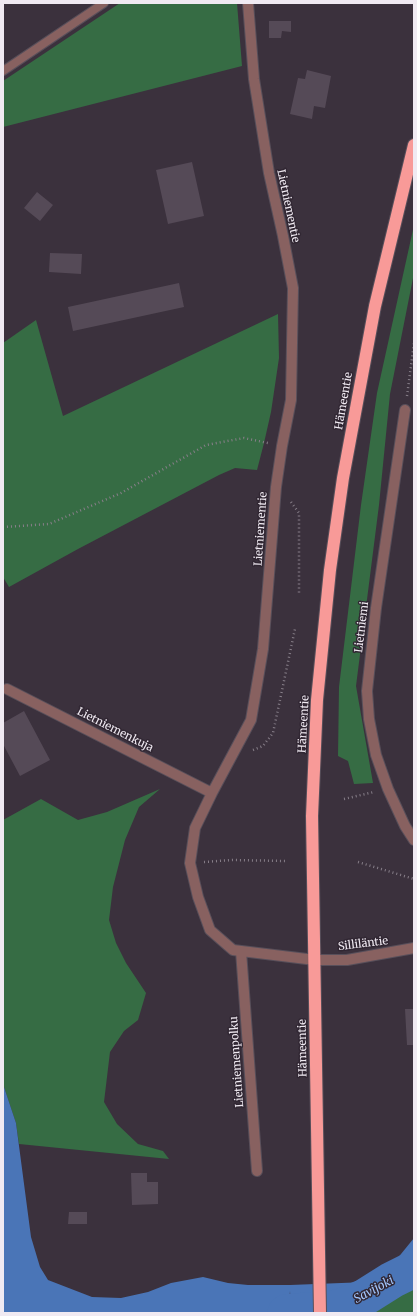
<!DOCTYPE html>
<meta charset="utf-8">
<style>
body{margin:0}
#map{position:relative;width:417px;height:1316px;overflow:hidden;background:#3b313d;font-family:Merriweather,serif}
canvas{display:block}
.frame{position:absolute;inset:0;border:4px solid #f0eaf2;pointer-events:none}
</style>
<div id="map">
<canvas width="417" height="1316"></canvas>
<div class="frame"></div>
</div>
<script>
const context = document.querySelector('canvas').getContext('2d');
context.lineJoin = 'round';
function fill(path, color) { context.fillStyle = color; context.fill(path, 'evenodd'); }
const toPath = rows => new Path2D(rows.map(r => 'M' + r).join(''));
function trace(path, color, width, dash) { context.strokeStyle = color; context.lineWidth = width; context.lineCap = dash ? 'butt' : 'round'; context.setLineDash(dash || []); context.stroke(path); }
function write(font, color, halo, rows, align = 'center') {
  context.font = font + ' Merriweather,serif'; context.lineWidth = 3; context.setLineDash([]); context.textBaseline = 'middle'; context.strokeStyle = halo; context.fillStyle = color; for (const [text, x, y, turn = 0] of rows) {
    context.save(); context.translate(x, y); context.rotate((+turn || 0) * Math.PI / 180); context.textAlign = isNaN(turn) ? turn : align; if (halo) context.strokeText(text, 0, 0); context.fillText(text, 0, 0); context.restore();
  }
}
fill(toPath([
 [120,3,237,3,242,66,3,127,3,81],
 [414,225,414,273,390,394,379,505,356,686,373,783,354,784,348,761,338,756,339,687,361,505,377,393],
 [278,314,279,358,271,412,264,443,257,470,235,468,219,475,78,549,9,587,3,577,3,343,36,320,63,416],
 [160,789,139,807,125,840,113,887,109,920,116,943,126,963,146,993,138,1020,124,1031,110,1052,104,1102,117,1124,138,1144,163,1151,169,1159,19,1144,16,1123,3,1084,3,820,41,799,78,820,107,812],
 [414,1281,414,1313,367,1313,387,1300]
]), '#366c44');
fill(toPath([
 [3,1084,16,1123,31,1237,40,1267,48,1280,92,1297,121,1298,148,1292,171,1283,203,1277,228,1283,248,1285,290,1285,367,1282,388,1270,414,1238,414,1281,367,1313,291,1313,290,1291,289,1307,289,1313,3,1313]
]), '#4a75b7');
trace(toPath([
 [286,1313,339,1308,365,1297,392,1280,414,1269]
]), '#4a75b7', 37);
fill(toPath([
 [269,21,291,21,291,32,282,31,281,38,269,38],
 [307,70,331,76,325,108,314,106,312,119,290,114,298,78,305,79],
 [192,162,204,216,168,224,156,170],
 [37,192,53,205,40,221,24,208],
 [50,253,82,254,81,274,49,272],
 [179,283,184,307,73,331,68,307],
 [24,711,50,760,20,776,3,744,3,723],
 [405,1009,414,1009,414,1045,407,1045],
 [131,1173,147,1173,147,1182,158,1182,158,1204,132,1205],
 [69,1212,87,1212,87,1224,68,1224]
]), '#554a57');
const lane = toPath([
 [3,71,104,3]
]);
const street = toPath([
 [248,3,254,79,269,173,283,236,293,288,291,400,282,446,276,487,263,649,251,720,212,793,195,828,190,863,198,897,210,930,233,950,315,960,347,960,414,948],
 [405,410,376,608,367,691,369,719,376,755,388,789,405,826,414,840],
 [7,689,212,793],
 [241,951,257,1171]
]);
const highway = toPath([
 [320,1313,312,816,317,700,330,570,343,478,375,306,414,145]
]);
trace(lane, '#584f5a', 10);
trace(street, '#584f5a', 12);
trace(highway, '#584f5a', 14);
trace(toPath([
 [407,396,414,343],
 [291,502,299,513,299,594],
 [3,527,49,524,121,493,206,445,244,438,268,443],
 [253,750,263,746,273,733,295,629],
 [344,799,374,792],
 [204,862,232,860,285,861],
 [358,862,414,879]
]), '#877f89', 2.5, [1, 3]);
trace(lane, '#886160', 8);
trace(street, '#886160', 10);
trace(highway, '#f89a98', 12);
write('11px', '#f0eaf2', '#312733', [
 ["Lietniementie",288,206,78],
 ["Hämeentie",344,401,-80],
 ["Lietniementie",261,529,-86],
 ["Lietniemi",362,627,-83],
 ["Hämeentie",304,724,-87],
 ["Lietniemenkuja",115,730,27],
 ["Silliläntie",363,944,-7],
 ["Hämeentie",303,1048,-91],
 ["Lietniemenpolku",237,1062,-94]
]);
write('italic 12px', '#a3c6fd', '#312733', [
 ["Savijoki",374,1290,-28]
]);
</script>
